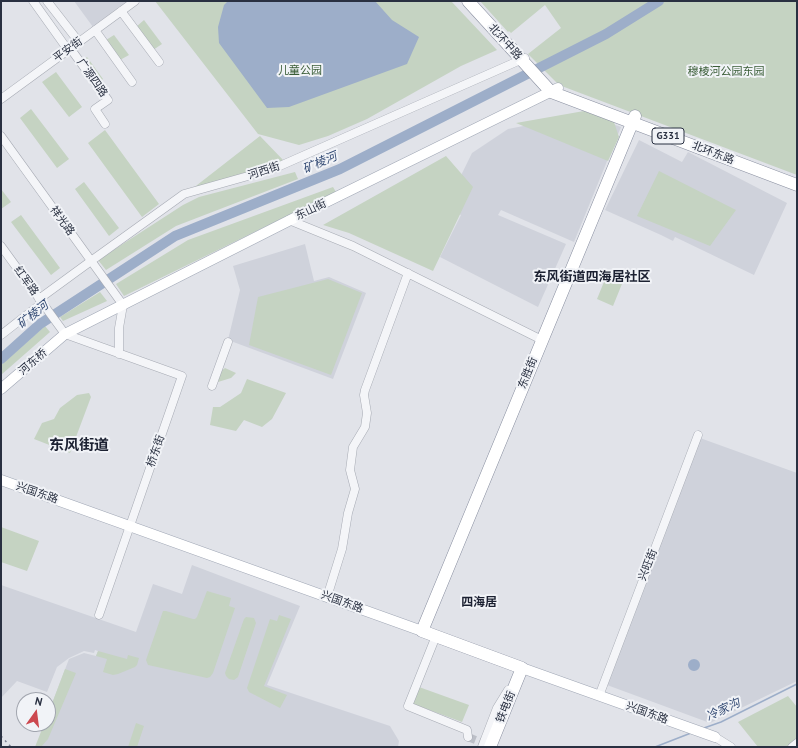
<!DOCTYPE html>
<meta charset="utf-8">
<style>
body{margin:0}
#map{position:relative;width:798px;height:748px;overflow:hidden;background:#e1e3e9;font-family:"PT Sans",sans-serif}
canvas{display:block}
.frame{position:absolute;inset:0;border:2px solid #293041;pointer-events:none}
.north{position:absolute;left:16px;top:692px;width:40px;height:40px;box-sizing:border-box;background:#f1f3f7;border:1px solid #a1a5ae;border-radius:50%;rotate:14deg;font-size:11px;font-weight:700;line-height:16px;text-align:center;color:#293041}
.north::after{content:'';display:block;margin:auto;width:14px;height:18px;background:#cc484f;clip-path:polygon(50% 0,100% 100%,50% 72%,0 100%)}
</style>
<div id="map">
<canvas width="798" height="748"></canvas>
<div class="frame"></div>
<div class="north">N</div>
</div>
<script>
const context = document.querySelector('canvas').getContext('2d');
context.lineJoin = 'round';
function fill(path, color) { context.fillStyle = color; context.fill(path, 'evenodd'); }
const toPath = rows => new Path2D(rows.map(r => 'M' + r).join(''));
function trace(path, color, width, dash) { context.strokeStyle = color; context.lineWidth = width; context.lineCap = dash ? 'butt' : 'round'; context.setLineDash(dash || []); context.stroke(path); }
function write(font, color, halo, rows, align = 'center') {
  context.font = font + ' "PT Sans","Noto Sans SC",sans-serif'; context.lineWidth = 4; context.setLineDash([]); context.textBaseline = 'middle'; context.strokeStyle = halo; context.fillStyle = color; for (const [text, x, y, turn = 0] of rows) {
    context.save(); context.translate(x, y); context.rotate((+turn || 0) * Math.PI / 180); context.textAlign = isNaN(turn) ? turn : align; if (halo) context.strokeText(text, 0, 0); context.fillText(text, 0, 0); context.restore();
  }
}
fill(toPath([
 [74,1,129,1,93,27],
 [585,114,621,127,574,242,501,210,498,215,566,244,538,307,440,257,461,215,445,208,472,153,508,129],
 [639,140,682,162,688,152,787,203,754,275,675,237,673,241,661,235,605,210],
 [305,244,314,281,329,277,366,293,333,379,228,340,240,290,233,266],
 [700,438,797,473,797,681,710,723,607,685],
 [192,565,300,606,267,685,390,726,399,741,398,747,35,747,48,724,48,714,69,659,84,653,96,656,98,651,95,650,94,653,84,651,69,658,57,667,47,692,17,681,1,698,1,585,136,632,153,584,182,594]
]), '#cfd2db');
fill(toPath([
 [155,1,451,1,497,50,461,66,367,119,328,136,299,145,258,134],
 [480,1,797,1,797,175,559,85,528,54,561,28,545,5,511,33,509,31,508,32],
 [144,20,162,44,153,50,136,27],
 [114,35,129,55,120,60,106,40],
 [87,57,103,79,98,83,83,60],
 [56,72,82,107,69,117,42,82],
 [31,109,69,159,57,168,20,118],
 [584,111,614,122,619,137,608,161,516,123],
 [105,130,159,204,142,217,88,143],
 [260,136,285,162,192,189],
 [446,156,473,187,433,271,349,233,323,225],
 [659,171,736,210,710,246,637,216],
 [295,172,298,179,176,226,106,270,98,260,183,205,199,197],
 [84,182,119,228,109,236,75,189],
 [333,187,336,192,124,296,116,284,188,240],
 [1,189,11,202,1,209],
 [21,215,60,268,51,275,11,222],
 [608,272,624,279,613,306,597,299],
 [328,279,362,293,331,375,249,345,258,297],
 [100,292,107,301,63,321,60,317],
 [45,326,50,332,1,375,1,365],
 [225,368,236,373,231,378,218,382,221,371],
 [247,379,286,393,272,419,262,427,244,420,236,431,210,425,213,407,220,407,241,393],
 [89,393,91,397,70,453,34,439,42,423,54,419,60,408,77,395],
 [1,527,39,541,27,571,1,562],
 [207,591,231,598,229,606,235,608,213,673,210,677,207,678,148,665,146,660,163,611,166,611,193,619,195,619,197,617],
 [279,615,291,619,264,686,287,695,280,708,249,692,247,688,270,619,277,621],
 [246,617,254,618,256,623,238,677,234,680,229,679,226,676,225,673,244,619],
 [98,651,127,659,128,655,139,658,137,665,135,667,118,674,113,675,103,672,107,659,96,656],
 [65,669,76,673,48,739,41,747,35,747,44,724,48,724,48,714],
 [419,687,469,705,462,722,413,704],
 [788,696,797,707,797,740,788,747,758,747,738,722],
 [136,723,144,726,137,747,128,747]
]), '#c5d3c2');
fill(toPath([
 [228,1,375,1,392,20,419,37,407,64,289,107,267,108,219,43,218,27,224,5],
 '688 665a6 6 0 1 1 12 0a6 6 0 1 1-12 0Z'
]), '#9daec9');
trace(toPath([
 [704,728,721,722,797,684],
 [655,747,691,733]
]), '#9daec9', 1.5);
trace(toPath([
 [1,359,40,324,175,236,340,169,606,34,659,1]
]), '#9daec9', 10);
trace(toPath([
 [468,737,483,743]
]), '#bcbfc7', 8, [8, 4]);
const minor = toPath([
 [33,1,68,50],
 [47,1,79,42],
 [121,11,159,62],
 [95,30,132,82],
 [70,48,108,100,95,109,105,124],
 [1,99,135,1],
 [1,136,123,305,119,328,119,354],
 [289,220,353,246,542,340],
 [1,246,65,334,182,376,99,615],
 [39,299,91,261,184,194,273,169,525,58],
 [1,335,42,303],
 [212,386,228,342],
 [327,597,342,549,348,513,355,489,350,470,353,447,365,427,367,413,364,395,365,390,408,273],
 [436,636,408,706,467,730,468,737],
 [599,696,698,435],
 [715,737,731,747],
 [482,747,497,708,508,690],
 [792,747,797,743]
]);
const major = toPath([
 [1,389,65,334,314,208,558,88],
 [1,480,422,631],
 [522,668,715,737]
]);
const highway = toPath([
 [468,1,551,92,797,185],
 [490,747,522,668,422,631,635,116]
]);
trace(minor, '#a6aab3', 9);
trace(major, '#a0a7b5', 11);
trace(highway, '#898fa0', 13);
trace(minor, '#f4f5f8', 8);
trace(major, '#fff', 10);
trace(highway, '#fff', 12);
trace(toPath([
 [1,736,11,747]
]), '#7b8193', 1.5, [2, 4]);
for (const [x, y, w] of [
 [668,136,32]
]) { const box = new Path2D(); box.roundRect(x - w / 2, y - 8, w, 16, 3); context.fillStyle = '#f1f3f7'; context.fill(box); trace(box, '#293041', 1); }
write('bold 10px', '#293041', null, [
 ["G331",668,136]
]);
write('11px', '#293041', '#f1f3f7', [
 ["北环中路",505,42,48],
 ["平安街",68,50,-36],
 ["广源四路",92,78,55],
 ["北环东路",713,153,21],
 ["河西街",264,171,-18],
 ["东山街",311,210,-26],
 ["祥光路",62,221,54],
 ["红军路",26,281,54],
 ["河东桥",33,362,-41],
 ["东胜街",528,373,-68],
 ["桥东街",156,451,-71],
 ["兴国东路",37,493,19],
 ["兴旺街",648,565,-69],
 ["兴国东路",342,602,20],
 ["铁电街",506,707,-68],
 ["兴国东路",647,713,20]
]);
write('11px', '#3a5d37', '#f1f3f7', [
 ["儿童公园",300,71],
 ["穆棱河公园东园",726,72]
]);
write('italic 12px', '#344b74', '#f1f3f7', [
 ["矿棱河",320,163,-23],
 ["矿棱河",33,315,-38],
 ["冷家沟",723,710,-25]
]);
write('bold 12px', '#1c2132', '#f1f3f7', [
 ["四海居",479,603]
]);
write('bold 13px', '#1c2132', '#f1f3f7', [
 ["东风街道四海居社区",592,277]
]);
write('bold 15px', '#1c2132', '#f1f3f7', [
 ["东风街道",79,446]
]);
</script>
